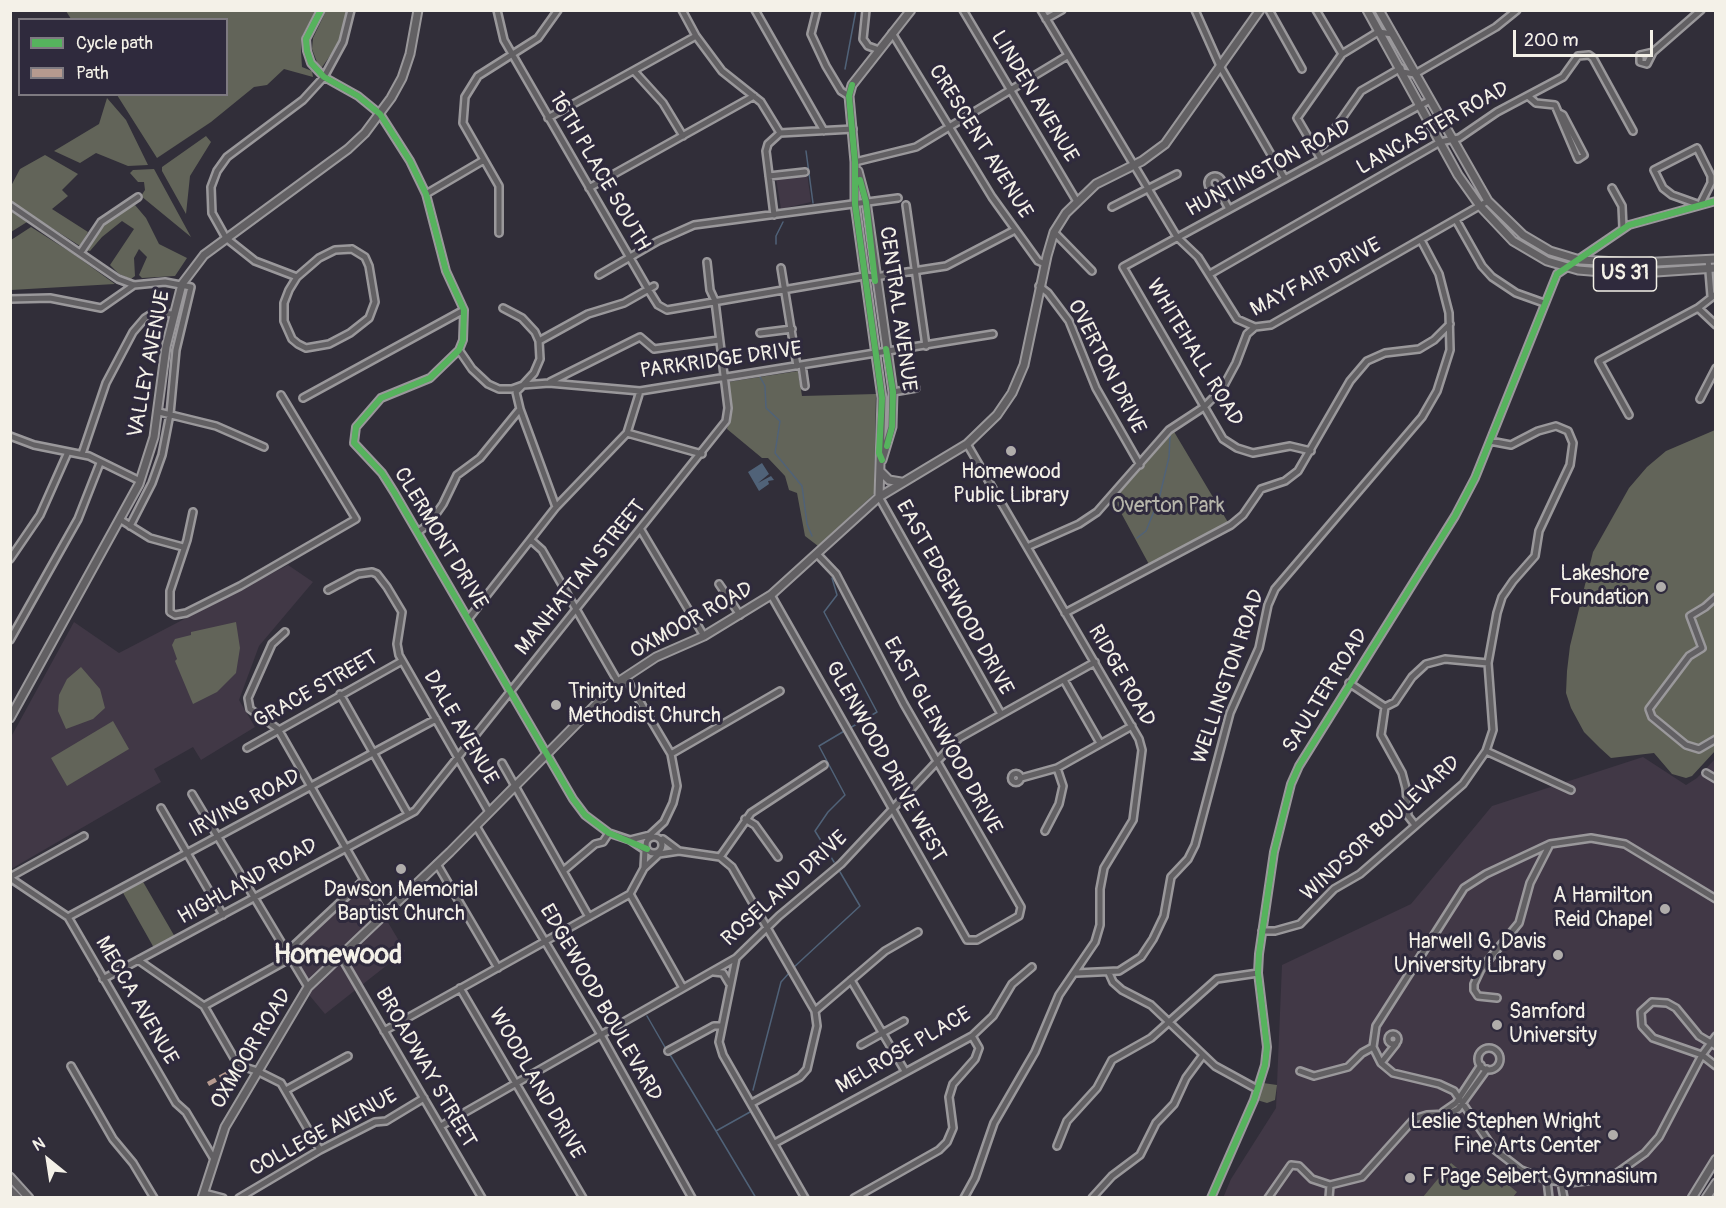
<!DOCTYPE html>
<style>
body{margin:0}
#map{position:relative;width:1726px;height:1208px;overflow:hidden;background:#312e39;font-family:Pangolin,sans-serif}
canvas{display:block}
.frame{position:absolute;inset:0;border:12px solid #f4f1e8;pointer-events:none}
.legend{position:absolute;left:18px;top:18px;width:210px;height:78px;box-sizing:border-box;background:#2f2a3d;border:2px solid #7e7a81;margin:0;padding:8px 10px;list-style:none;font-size:18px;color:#f4f1e8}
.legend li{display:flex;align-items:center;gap:12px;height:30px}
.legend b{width:30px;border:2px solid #7e7a81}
.north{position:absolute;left:18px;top:1130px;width:60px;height:60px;-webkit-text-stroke:4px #2f2a3d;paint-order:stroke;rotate:330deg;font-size:16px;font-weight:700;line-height:24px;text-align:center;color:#f4f1e8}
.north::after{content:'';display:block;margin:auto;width:21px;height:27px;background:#f4f1e8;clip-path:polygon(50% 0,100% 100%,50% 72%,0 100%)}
.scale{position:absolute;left:1513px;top:30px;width:140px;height:27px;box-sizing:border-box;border:3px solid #f4f1e8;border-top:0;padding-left:8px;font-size:18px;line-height:21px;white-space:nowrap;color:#f4f1e8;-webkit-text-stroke:4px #2f2a3d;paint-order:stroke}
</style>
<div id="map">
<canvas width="1726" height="1208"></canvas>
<div class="frame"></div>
<ul class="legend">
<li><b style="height:8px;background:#56b35d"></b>Cycle path</li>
<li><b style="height:8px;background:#b69a8f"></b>Path</li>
</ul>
<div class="north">N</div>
<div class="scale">200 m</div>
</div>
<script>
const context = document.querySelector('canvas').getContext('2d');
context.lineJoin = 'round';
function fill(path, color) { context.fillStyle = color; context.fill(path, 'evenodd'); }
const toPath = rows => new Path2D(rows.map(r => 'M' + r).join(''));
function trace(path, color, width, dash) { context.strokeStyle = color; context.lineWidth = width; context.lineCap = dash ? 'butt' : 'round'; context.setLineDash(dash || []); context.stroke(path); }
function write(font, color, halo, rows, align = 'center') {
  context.font = font + ' Pangolin,sans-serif'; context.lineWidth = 6; context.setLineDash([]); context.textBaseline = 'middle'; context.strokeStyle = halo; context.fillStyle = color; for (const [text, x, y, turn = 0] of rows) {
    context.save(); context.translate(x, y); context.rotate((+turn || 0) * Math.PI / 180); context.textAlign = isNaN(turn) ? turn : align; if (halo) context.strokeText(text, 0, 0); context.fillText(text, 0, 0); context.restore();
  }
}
fill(toPath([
 [807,173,811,202,781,209,776,178],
 [288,565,313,582,259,646,239,700,255,727,201,760,193,747,154,769,161,782,11,869,11,737,74,622,119,653],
 [1643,757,1686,785,1697,778,1715,759,1715,1162,1694,1197,1223,1198,1231,1179,1276,1108,1282,965,1411,904,1492,806],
 [364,882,405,951,325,1014,310,996,309,987,288,954]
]), '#413846');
fill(toPath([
 [66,11,316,11,302,36,301,51,302,67,312,71,313,77,284,69,267,85,254,87,211,122,157,158,117,95,226,94,226,20,71,19],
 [326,11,348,11,348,16,339,43,320,70,312,49,313,38],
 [107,98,126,120,148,165,128,166,96,153,80,163,54,151,99,124],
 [206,136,211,142,190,176,186,214,162,171,162,167],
 [45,155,78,174,62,190,68,196,52,209,88,232,80,246,11,202,11,186,20,169],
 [154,169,191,237,141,196,145,190,144,182,138,182,130,173,133,170],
 [135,205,146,218,159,244,187,258,175,276,142,278,139,275,147,257,139,249,134,258,135,276,131,279,119,274,110,265,134,229,122,221,102,237,90,251,85,250,101,226,119,212],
 [11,210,27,222,11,232],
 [31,227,72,253,115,284,11,290,11,240],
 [798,371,802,396,876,394,874,494,818,546,805,536,797,493,789,490,785,476,768,458,762,458,727,429,732,409,728,382],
 [1173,430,1229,524,1151,568,1113,498],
 [1715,430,1715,751,1692,776,1686,778,1672,774,1654,753,1611,758,1600,748,1584,732,1571,708,1566,693,1567,671,1570,646,1593,552,1629,488,1647,467,1666,451],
 [236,622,240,648,236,673,217,692,193,704,175,661,177,659,172,645,175,639,191,635,191,632],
 [81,667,100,689,105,708,93,719,66,729,58,711,59,695,67,679],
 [113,721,129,749,67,786,51,758],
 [142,880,175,937,154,948,122,891],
 [1263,1083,1277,1085,1275,1100,1267,1103,1257,1100],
 [1451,1163,1479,1186,1488,1176,1502,1188,1506,1183,1517,1192,1513,1197,1423,1197]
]), '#626459');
fill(toPath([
 [762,463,769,474,758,483,771,476,774,480,768,481,769,484,759,491,748,472]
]), '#506278');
trace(toPath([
 [845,69,856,10],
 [806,151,813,203],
 [776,244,776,236,783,222],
 [759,375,765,386,766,408,780,421,775,453,802,486,807,524,812,536],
 [1137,538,1146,531,1159,499,1169,457,1170,436],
 [832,578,837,595,824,612,877,712,850,728],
 [834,862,815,831,828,812,845,795,819,746,846,730],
 [793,968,860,906,840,872],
 [647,1016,666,1049],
 [669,1053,716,1131],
 [753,1090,781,982,790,972],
 [750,1112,716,1131,756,1198]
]), '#506278', 1.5);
const minor = toPath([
 [321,10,306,39,307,51,311,63,324,77,358,96,380,114,410,161,426,194,446,271,464,310,463,340,459,350,430,378,381,398,356,427,354,443,382,473,394,492,573,799,585,815,609,833,630,840,645,850],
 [497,10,504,40,648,289,658,305,667,310,864,276,875,277,946,266,1015,230],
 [682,10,696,36,722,71,761,102,780,133],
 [755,10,824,131],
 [817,10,811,34,826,66,841,91,849,96],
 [866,10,863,39,868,46,879,50],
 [963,10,1076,200],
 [1041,10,1177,237,1198,257,1237,319,1255,327],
 [1195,10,1220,66,1285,179],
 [1269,10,1302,69],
 [1316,10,1342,54],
 [1046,19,1062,10],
 [892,33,992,197,1038,261,1045,264],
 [1653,52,1701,10],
 [1653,52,1647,64,1640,62,1640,55,1653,52],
 [634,71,663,103,683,136],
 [1402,72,1415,74,1496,27,1517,10],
 [1528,96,1536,103,1555,105,1578,159,1584,155,1563,115,1559,113],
 [548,118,696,36],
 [780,133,853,129],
 [1697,148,1711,176,1711,183,1700,205,1672,195,1663,188,1654,170,1697,148],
 [1316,150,1324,144,1361,91,1401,68],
 [1321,159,1297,118,1342,54,1378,32,1393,34],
 [855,162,916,147,1067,56],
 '1208 183a7 7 0 1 1 14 0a7 7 0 1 1-14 0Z',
 [769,176,805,172],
 [589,188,754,96],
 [1612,188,1622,206,1623,228],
 [1218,189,1229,209],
 [426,194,484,160],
 [10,205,118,279,134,285,165,282,191,287,176,350,170,414,162,455,152,483,130,526],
 [906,205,926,346],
 [1112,207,1177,174],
 [774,215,766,151,768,144,780,133],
 [1456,220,1482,266,1492,277,1516,293,1544,303],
 [1054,232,1092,271],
 [499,233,499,186,463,123,465,97,478,76,538,38,558,10],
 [352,249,365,257,369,266,375,302,369,318,350,333,329,344,306,348,298,344,292,339,284,321,284,303,289,290,297,277,319,258,335,250,352,249],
 [81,252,101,222,138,197],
 [1708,259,1711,296],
 [781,268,797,366],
 [1210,274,1440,142,1459,138,1497,112,1563,77,1578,56,1589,55,1593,58,1633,131],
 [599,275,658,241,694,225,898,198],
 [297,277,255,261,226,238,212,213,211,187,217,171,227,157,303,100,324,77,343,42,351,10],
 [1039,286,1048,293,1069,321,1096,388,1140,465],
 [10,299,50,298,101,308,134,285],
 [1698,308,1716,325],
 [760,333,792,329],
 [539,341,588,314,624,303,654,286],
 [459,350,472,369,488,384,499,389,512,389,523,385,534,373,540,359,539,341,535,332,522,318,503,308],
 [802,365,805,386],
 [550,382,640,337,654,349,719,340],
 [893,392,916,388],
 [303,398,464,310],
 [1700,399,1716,368],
 [159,412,216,426,264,447],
 [1629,415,1599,361,1698,308,1716,294],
 [627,433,702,454],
 [10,436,34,445,89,456,140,481],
 [1311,451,1290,446,1253,453,1237,448,1223,439,1123,267,1430,100],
 [82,454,106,383,133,332,145,318,153,313,174,314],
 [879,497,1001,714],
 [556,507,520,409,516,392,523,385,549,383,640,391,993,334],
 [193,512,187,540,170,591,170,612,175,615,186,613,240,586,356,519,281,395],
 [121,520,150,538,183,547],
 [641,530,704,636],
 [418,532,429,524,443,504,457,475,480,458,520,409],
 [532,541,542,550,618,682,629,683,671,754,677,786,673,803,664,822,650,835,630,840],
 [1027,547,1079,524,1097,512,1169,430,1204,407,1222,389,1236,363,1247,334,1255,327,1271,325,1488,201],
 [10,559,40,515,68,452],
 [719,584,740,615],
 [328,590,358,574,372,572,377,574,387,587,402,612,397,644,399,655,489,812],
 [771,595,967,940,977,940,1019,916,1021,907,904,704,836,574,817,554],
 [1716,597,1705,607,1690,616,1702,648,1689,656,1649,709,1652,717,1686,745,1699,749,1716,739],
 [1065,613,1231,525,1243,515,1261,489,1285,481,1298,471,1350,381,1367,361,1385,353,1419,349,1434,340,1450,324],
 [469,618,556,507,627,433,640,391],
 [10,640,78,519,100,463],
 [1064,680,1100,743],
 [1349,683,1385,707,1395,702,1412,677,1426,664,1445,659,1488,663],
 [340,694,408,814],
 [1385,707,1381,735,1402,773,1406,788,1408,816,1415,825],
 [278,729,383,913],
 [278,729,250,709,248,698,272,644,285,632],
 [247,748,402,661],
 [1486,751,1571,790],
 [671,754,780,691],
 [502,763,589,917],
 [1706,773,1716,779],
 '1011.5 778a4.5 4.5 0 1 1 9 0a4.5 4.5 0 1 1-9 0Z',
 [1021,778,1057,768,1132,726],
 [192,794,308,987],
 [161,808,223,915],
 [745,819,755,825,778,857],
 [476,826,601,1035,692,1198],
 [1045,831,1059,804,1063,786,1057,768],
 '646 845a8 8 0 1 1 16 0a8 8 0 1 1-16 0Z',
 [663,839,679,851],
 [659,854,679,851,720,857,732,867,815,1011],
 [720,857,751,813,824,765],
 [437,864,498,968],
 [644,868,645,850],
 [563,871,595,844,603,842,609,833],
 [10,877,84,836],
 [10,878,68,917,176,1103,186,1112,214,1159],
 [630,894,683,988],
 [630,894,644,868,659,854],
 [1716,899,1625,844,1591,838,1550,844,1486,874,1464,888,1376,1026,1373,1047,1381,1063,1393,1073,1439,1084,1454,1091,1494,1149,1521,1170,1547,1180,1569,1183,1594,1180,1617,1173,1645,1153,1659,1137,1702,1055,1716,1036],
 [68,917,436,719],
 [1262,931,1275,931,1300,924,1334,889,1360,874,1463,784,1486,751,1493,730,1488,663,1497,613,1502,597,1513,581,1535,556,1539,531,1570,465,1573,443,1568,431,1556,426,1538,431,1511,445,1490,441],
 [286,953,364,880],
 [340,955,482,1198],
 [736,958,719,1042,723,1055,805,1198],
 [138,960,204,1006,238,1065,257,1071,281,1083,320,1150],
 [714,972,723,973,729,983],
 [1076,973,1119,971,1141,957,1153,939,1164,916,1171,877,1188,859,1195,845,1230,713,1259,648,1268,605,1275,589,1422,417,1437,391,1450,350,1449,313,1439,274,1421,240],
 [1109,973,1113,982,1122,990,1151,1005,1215,1066,1257,1089],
 [103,979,415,811,726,421,728,408,715,301,710,290,707,262],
 [851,980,905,1071],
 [460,988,583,1198],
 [1497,998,1478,996,1474,990,1474,984,1481,969,1519,923,1530,883,1550,844],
 [204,1006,289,959],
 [384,1031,630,894],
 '1388 1039a5 5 0 1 1 10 0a5 5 0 1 1-10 0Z',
 [861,1045,904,1021],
 [1716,1046,1699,1036,1676,1008,1667,1003,1652,1002,1641,1012,1642,1026,1653,1038,1702,1055,1716,1066],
 '1478 1059a11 11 0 1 1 22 0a11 11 0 1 1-22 0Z',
 [668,1051,714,1026,721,1026],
 [1381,1063,1396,1044],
 [71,1066,113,1139,133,1163,154,1198],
 [1300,1071,1314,1076,1348,1067,1362,1053,1373,1047],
 [286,1090,348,1056],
 [752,1103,800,1077,807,1069,817,1026,815,1011,885,951,918,932],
 [1443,1112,1456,1103,1481,1065],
 [441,1126,736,958,779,916,841,864,959,738,1095,662],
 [775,1143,972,1036,993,1016,1012,984,1032,967],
 [1057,1146,1067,1121,1097,1088,1112,1060,1151,1038,1217,979,1258,973],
 [1547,1180,1549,1198],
 [1561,1182,1564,1198],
 [204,1193,223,1198],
 [239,1198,320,1150,375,1122,386,1121,424,1098],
 [854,1198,939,1150,947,1142,953,1128,949,1097,953,1084,975,1059,979,1048,972,1036],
 [964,1198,975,1178,994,1123,1035,1052,1059,995,1095,942,1100,925,1100,889,1104,868,1133,820,1142,750,1139,739,967,444],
 [1092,1198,1112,1176,1140,1155,1156,1123,1174,1104,1186,1078,1203,1055],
 [1211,1198,1254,1100,1265,1065,1267,1047,1258,973,1259,954,1274,852,1291,784,1299,766,1455,516,1475,478,1557,274,1629,225,1716,201],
 [1268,1198,1291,1165,1299,1166,1312,1179,1330,1185,1362,1177,1414,1119,1427,1115,1449,1114,1458,1109,1487,1069],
 [1329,1198,1330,1185]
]);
const major = toPath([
 [1367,10,1458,175,1480,206,1513,241,1547,261,1578,270,1626,274,1716,268],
 [1379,10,1488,201,1523,235,1550,251,1580,260,1637,263,1716,259],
 [858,171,866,201,893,392,892,427,882,460],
 [881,472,889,480,901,482],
 [879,497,882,398,855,204,855,162,849,96,852,85,911,10],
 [10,718,139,484,154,437,166,347,182,284,204,255,348,149,365,133,391,98,402,78,410,54,418,10],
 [10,1177,29,1198],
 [10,1190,18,1198],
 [202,1198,225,1127,308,987,450,852,618,682,656,657,704,636,771,595,879,497,967,444,997,415,1012,393,1024,365,1047,256,1054,232,1066,213,1096,184,1142,161,1165,144,1260,10],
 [1692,1198,1716,1159],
 [1706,1198,1716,1183]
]);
trace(minor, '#9a989b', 10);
trace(major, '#9a989b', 11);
trace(minor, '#626063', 5);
trace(major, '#626063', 7);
trace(toPath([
 [208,1084,241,1066]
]), '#b69a8f', 4.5, [9, 4.5]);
trace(toPath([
 [321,10,306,39,307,51,311,63,324,77,358,96,380,114,410,161,426,194,446,271,464,310,463,340,459,350,430,378,381,398,356,427,354,443,382,473,394,492,573,799,585,815,609,833,647,849],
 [852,85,849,96,855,162,855,204,882,398,879,453,882,460],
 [860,180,866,202,875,281],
 [886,349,893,392,892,427,887,446],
 [1211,1198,1254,1100,1265,1065,1267,1047,1258,973,1259,954,1274,852,1291,784,1299,766,1455,516,1475,478,1557,274,1629,225,1716,201]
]), '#56b35d', 6);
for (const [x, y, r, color] of [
 [1011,451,6,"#b0adab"],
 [1661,587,6,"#b0adab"],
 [556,705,6,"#b0adab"],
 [401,869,6,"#b0adab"],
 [1665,909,6,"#b0adab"],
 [1558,955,6,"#b0adab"],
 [1497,1025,6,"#b0adab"],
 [1613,1135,6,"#b0adab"],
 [1410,1178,6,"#b0adab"]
]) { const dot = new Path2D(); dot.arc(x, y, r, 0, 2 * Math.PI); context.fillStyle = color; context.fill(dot); trace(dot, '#2f2a3d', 2); }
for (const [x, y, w] of [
 [1625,274,63]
]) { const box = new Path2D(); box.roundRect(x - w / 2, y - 17, w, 34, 4.5); context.fillStyle = '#2f2a3d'; context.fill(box); trace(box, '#f4f1e8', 1.5); }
write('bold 20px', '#f4f1e8', null, [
 ["US 31",1625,274]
]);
write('21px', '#f4f1e8', '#2f2a3d', [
 ["LINDEN AVENUE",1034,97,59],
 ["LANCASTER ROAD",1433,129,-29],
 ["CRESCENT AVENUE",980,142,58],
 ["HUNTINGTON ROAD",1269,169,-28],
 ["16TH PLACE SOUTH",599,172,60],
 ["MAYFAIR DRIVE",1316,278,-28],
 ["CENTRAL AVENUE",897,309,82],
 ["WHITEHALL ROAD",1194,353,59],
 ["PARKRIDGE DRIVE",721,361,-8],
 ["VALLEY AVENUE",150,364,-79],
 ["OVERTON DRIVE",1106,367,63],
 ["CLERMONT DRIVE",440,539,59],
 ["MANHATTAN STREET",581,578,-51],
 ["EAST EDGEWOOD DRIVE",954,598,61],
 ["OXMOOR ROAD",692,621,-29],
 ["RIDGE ROAD",1121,676,60],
 ["WELLINGTON ROAD",1229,677,-71],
 ["GRACE STREET",316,690,-29],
 ["SAULTER ROAD",1326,691,-58],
 ["DALE AVENUE",460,728,60],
 ["EAST GLENWOOD DRIVE",942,736,61],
 ["GLENWOOD DRIVE WEST",885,762,61],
 ["IRVING ROAD",245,804,-28],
 ["WINDSOR BOULEVARD",1381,829,-42],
 ["HIGHLAND ROAD",248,882,-29],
 ["ROSELAND DRIVE",785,889,-42],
 ["MECCA AVENUE",136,1001,60],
 ["EDGEWOOD BOULEVARD",600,1003,60],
 ["OXMOOR ROAD",252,1049,-59],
 ["MELROSE PLACE",904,1051,-30],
 ["BROADWAY STREET",425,1068,60],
 ["WOODLAND DRIVE",536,1084,60],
 ["COLLEGE AVENUE",324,1133,-28]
]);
write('21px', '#f4f1e8', '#2f2a3d', [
 ["Homewood",1011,473,"center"],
 ["Public Library",1011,497,"center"],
 ["Lakeshore",1649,575],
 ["Foundation",1649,599],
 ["Trinity United",568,693,"left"],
 ["Methodist Church",568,717,"left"],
 ["Dawson Memorial",401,891,"center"],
 ["Baptist Church",401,915,"center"],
 ["A Hamilton",1653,897],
 ["Reid Chapel",1653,921],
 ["Harwell G. Davis",1546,943],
 ["University Library",1546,967],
 ["Samford",1509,1013,"left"],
 ["University",1509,1037,"left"],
 ["Leslie Stephen Wright",1601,1123],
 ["Fine Arts Center",1601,1147],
 ["F Page Seibert Gymnasium",1422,1178,"left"]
], 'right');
write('21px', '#b6b5aa', '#2f2a3d', [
 ["Overton Park",1168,507]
]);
write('bold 27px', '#f4f1e8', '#2f2a3d', [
 ["Homewood",338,956]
]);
</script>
